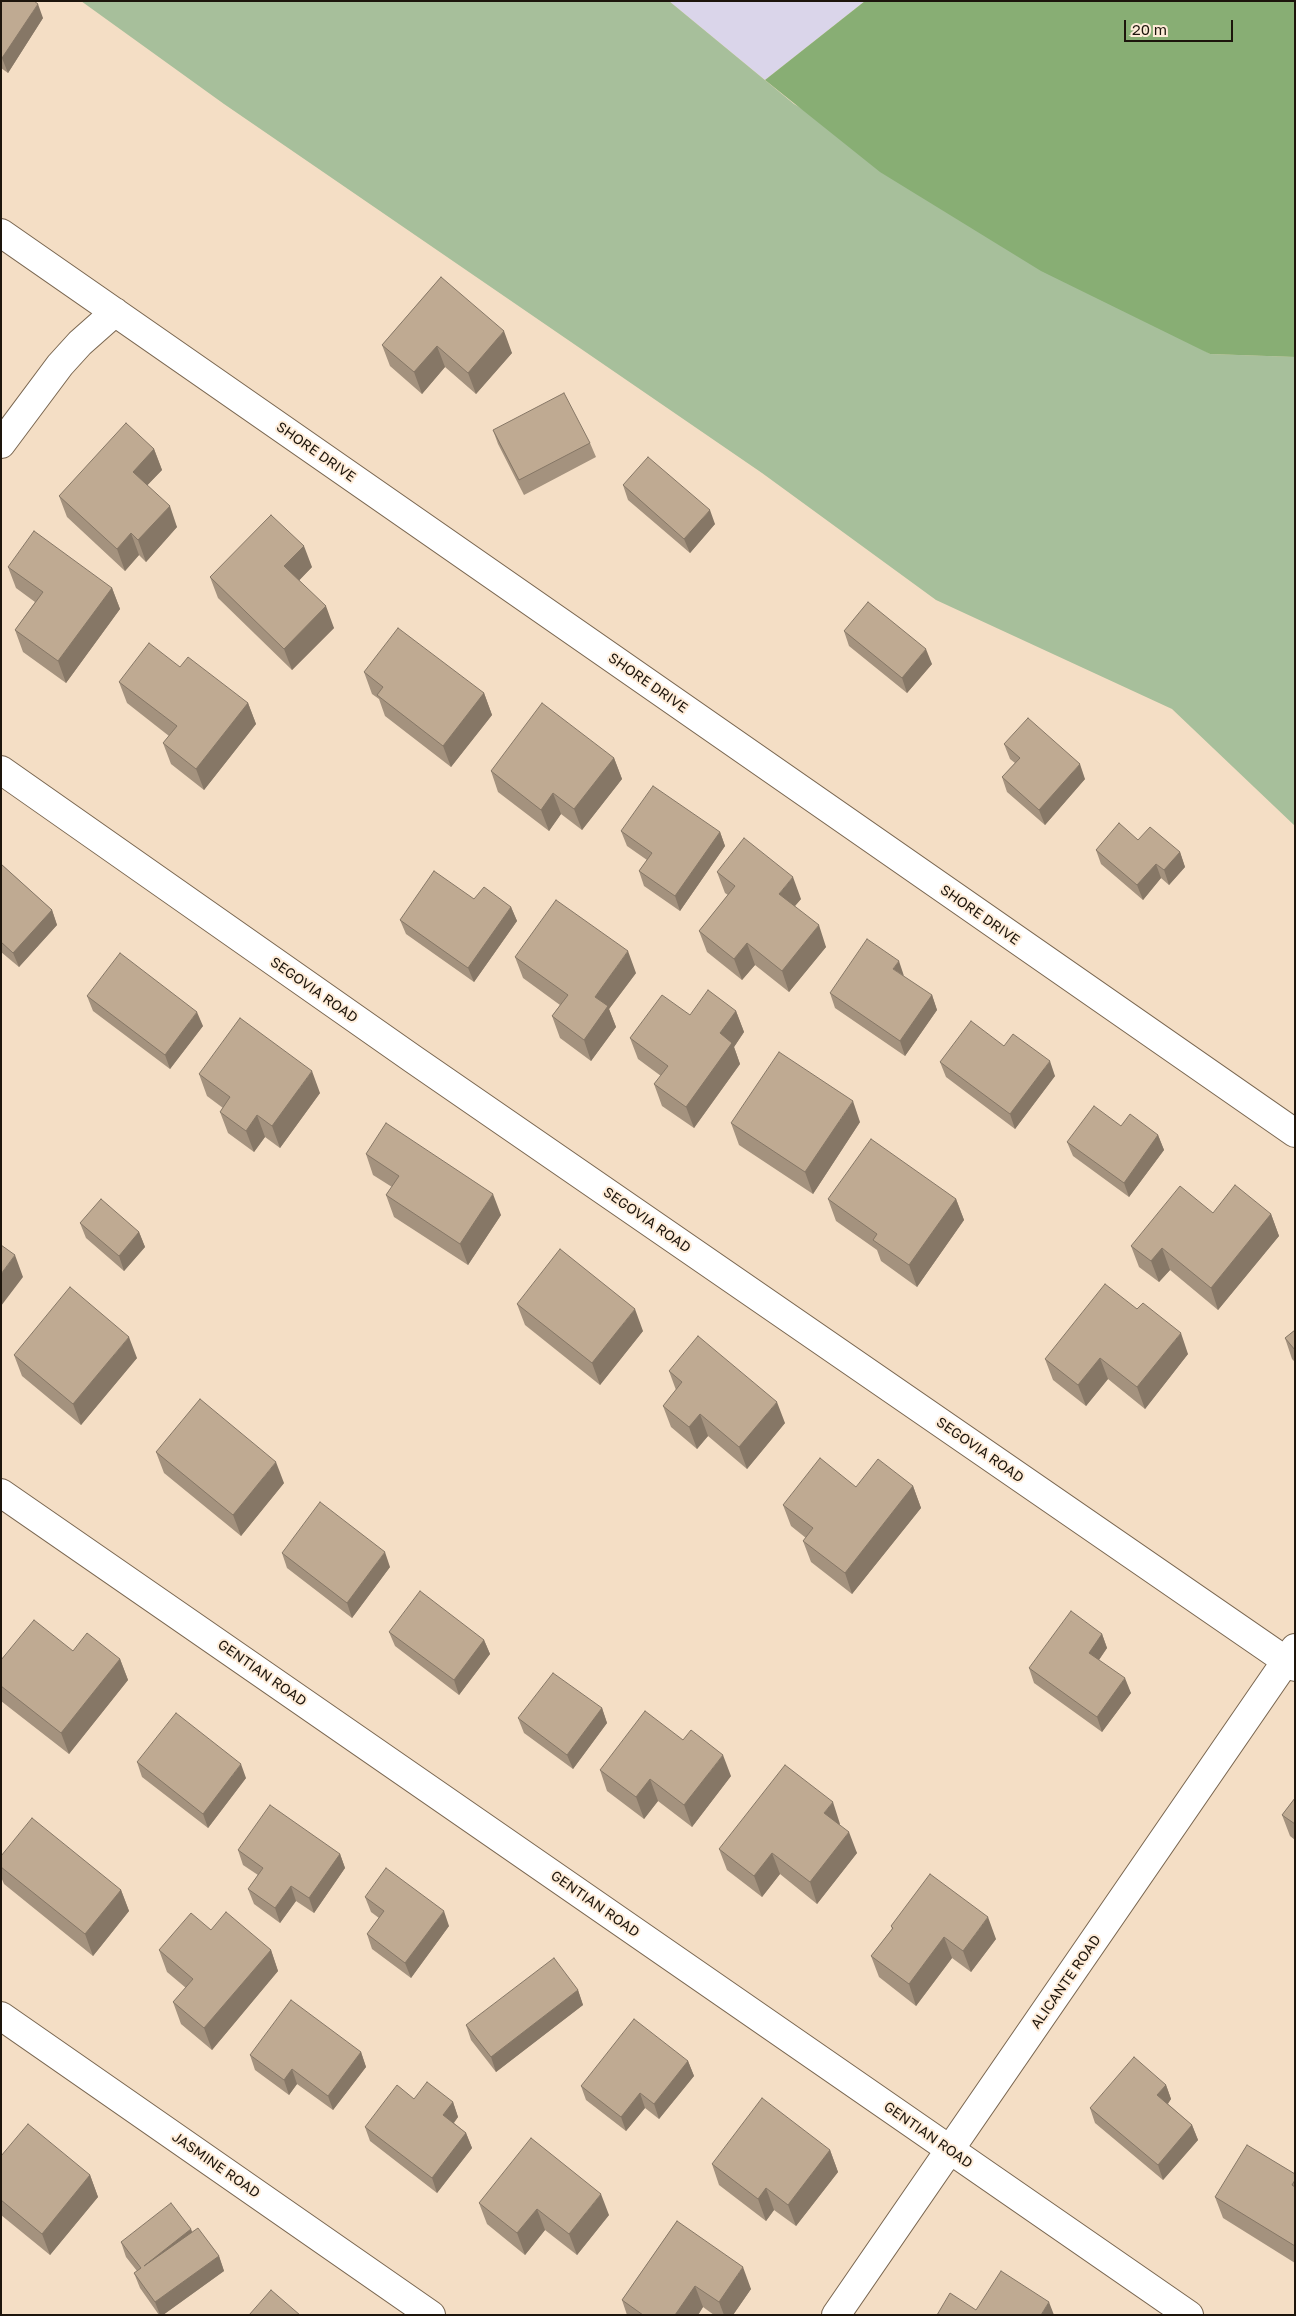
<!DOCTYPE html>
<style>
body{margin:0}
#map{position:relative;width:1296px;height:2316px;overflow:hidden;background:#f4dec5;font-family:"Golos Text",sans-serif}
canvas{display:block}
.frame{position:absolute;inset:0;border:2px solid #1d150c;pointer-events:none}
.scale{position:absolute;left:1124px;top:20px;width:109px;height:22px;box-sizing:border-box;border:2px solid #1d150c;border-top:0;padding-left:6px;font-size:15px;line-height:18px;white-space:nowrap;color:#1d150c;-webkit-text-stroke:4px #feecd8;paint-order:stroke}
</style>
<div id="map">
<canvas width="1296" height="2316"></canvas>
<div class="frame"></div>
<div class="scale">20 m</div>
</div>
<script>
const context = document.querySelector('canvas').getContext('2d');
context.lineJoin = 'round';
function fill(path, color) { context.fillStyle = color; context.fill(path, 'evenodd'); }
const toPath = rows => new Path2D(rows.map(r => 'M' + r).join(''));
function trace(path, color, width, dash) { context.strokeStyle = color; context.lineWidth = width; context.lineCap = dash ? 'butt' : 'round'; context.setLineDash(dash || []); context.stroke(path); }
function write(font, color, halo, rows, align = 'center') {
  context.font = font + ' "Golos Text",sans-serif'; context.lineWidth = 4; context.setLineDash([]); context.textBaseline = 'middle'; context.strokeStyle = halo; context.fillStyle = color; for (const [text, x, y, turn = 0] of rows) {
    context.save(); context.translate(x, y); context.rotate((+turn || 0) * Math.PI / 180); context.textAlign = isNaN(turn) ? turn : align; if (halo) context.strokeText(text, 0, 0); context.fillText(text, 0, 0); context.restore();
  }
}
fill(toPath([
 [669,1,865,1,765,80]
]), '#dad5ea');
fill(toPath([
 [81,1,669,1,794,104,1210,354,1295,357,1295,826,1172,709,936,600,762,473,224,104]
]), '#a7bf9b');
fill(toPath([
 [865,1,1295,1,1295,357,1210,354,1041,271,880,172,765,80]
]), '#88ae74');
const street = toPath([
 [1,233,1295,1133],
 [1,444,60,365,80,343,115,312],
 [1,770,413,1059,1295,1667],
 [1,1493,1189,2315],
 [1,2016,431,2315],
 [836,2315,1295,1648]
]);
trace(street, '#796650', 30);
trace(street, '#fff', 28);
fill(toPath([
 [1,1,43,18,8,73,1,68],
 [441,277,512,353,476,394,445,367,422,394,390,366,382,345],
 [493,430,590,443,596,457,524,495,498,444],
 [154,449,162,470,147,485,177,527,146,562,139,555,125,571,67,517,59,496],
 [623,485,715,524,690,553,628,500],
 [8,567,112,588,120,609,66,683,23,652,15,630,35,602,16,588],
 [312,567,299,580,334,628,292,670,218,598,210,577],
 [844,631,932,664,907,693,849,646],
 [180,667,248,703,256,724,204,790,171,764,163,743,169,736,127,703,119,682],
 [364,672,484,693,492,715,451,767,385,716,379,699,372,694],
 [1004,744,1085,779,1045,825,1007,792,1002,777,1015,763,1010,759],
 [614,758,622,779,582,830,561,814,549,831,498,792,491,771],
 [621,831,720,832,725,846,680,911,644,886,639,871,647,860,627,846],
 [1138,840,1180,852,1185,867,1169,885,1161,878,1143,900,1101,864,1096,850],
 [1,864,52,910,57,925,19,967,1,952],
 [717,872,801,899,795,906,826,947,789,992,755,965,742,980,707,952,699,931,728,895,725,893],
 [474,899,511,907,517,921,474,982,406,934,400,920],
 [515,957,636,973,609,1009,616,1027,591,1061,560,1038,552,1016,560,1005,523,978],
 [830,993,932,995,937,1010,905,1056,835,1008],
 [87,996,203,1026,170,1069,93,1011],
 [736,1011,744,1032,734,1047,740,1064,694,1128,662,1106,654,1084,661,1076,638,1059,630,1038,690,1015],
 [1004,1046,1055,1076,1015,1129,946,1077,940,1062],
 [199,1074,320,1093,280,1148,265,1137,254,1152,228,1133,220,1112,223,1108,207,1096],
 [860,1122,813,1194,739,1145,731,1123],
 [1121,1126,1158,1135,1164,1150,1129,1197,1073,1156,1067,1142],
 [366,1154,501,1215,468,1265,394,1217,386,1195,392,1187,373,1175],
 [828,1199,956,1199,964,1220,917,1287,881,1261,877,1250,836,1221],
 [1213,1213,1271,1214,1279,1236,1218,1310,1170,1270,1159,1282,1139,1267,1131,1246],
 [80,1223,139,1232,145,1247,124,1271,86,1238],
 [517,1304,643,1331,600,1385,525,1325],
 [1137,1309,1188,1354,1145,1409,1108,1379,1086,1406,1053,1380,1045,1359],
 [1295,1330,1295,1362,1292,1359,1285,1338],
 [14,1355,137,1358,81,1425,22,1376],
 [669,1371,785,1423,747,1469,708,1436,697,1449,671,1427,663,1406,676,1390],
 [156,1452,284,1483,241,1536,164,1473],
 [913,1486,921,1508,852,1594,811,1562,803,1541,806,1538,791,1526,783,1505,856,1487],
 [282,1553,390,1567,352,1618,287,1568],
 [389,1632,484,1640,490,1654,459,1695,395,1646],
 [1102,1634,1107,1648,1099,1660,1131,1693,1102,1732,1034,1683,1029,1668],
 [73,1651,120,1659,128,1680,69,1754,1,1701,1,1660],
 [602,1708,607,1723,573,1769,524,1733,518,1718],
 [137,1762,246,1778,208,1828,142,1777],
 [600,1770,731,1776,692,1827,658,1801,644,1819,607,1791],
 [1295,1798,1295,1840,1290,1836,1282,1815],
 [840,1824,840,1825,857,1853,817,1904,780,1874,762,1897,727,1870,719,1849],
 [238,1850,340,1854,345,1868,314,1913,296,1901,280,1923,254,1904,248,1889,258,1875,243,1865],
 [1,1856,121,1890,129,1911,93,1956,4,1884,1,1877],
 [365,1897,449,1926,411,1978,372,1949,367,1934,379,1918,371,1912],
 [891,1926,996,1939,971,1972,952,1958,916,2006,879,1977,871,1956,892,1929],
 [211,1930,271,1950,278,1971,212,2050,181,2024,173,2002,186,1988,167,1972,159,1950],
 [578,1990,583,2005,496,2072,471,2040,466,2025],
 [361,2052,366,2067,333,2110,297,2084,289,2095,255,2070,250,2055],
 [688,2061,694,2076,659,2119,645,2108,626,2131,586,2100,581,2086],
 [1166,2085,1171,2099,1168,2104,1192,2125,1198,2140,1163,2180,1095,2123,1090,2108],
 [414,2099,453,2102,458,2117,454,2123,466,2133,472,2148,437,2193,370,2141,365,2127],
 [830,2150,838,2172,796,2226,774,2210,766,2221,719,2185,712,2164],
 [1,2156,90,2175,98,2197,50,2255,1,2215],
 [1295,2174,1295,2263,1223,2218,1215,2197],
 [479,2203,609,2215,577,2255,545,2230,525,2255,487,2224],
 [677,2221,751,2289,733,2315,714,2315,703,2307,698,2315,627,2315,622,2300],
 [191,2229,192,2232,219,2256,224,2271,163,2315,159,2315,140,2288,134,2273,137,2271,126,2257,121,2242]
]), '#a4927e');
fill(toPath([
 [38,4,43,18,8,73,2,58],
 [504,331,512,353,476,394,468,373],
 [437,346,445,367,422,394,414,372],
 [154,449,162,470,140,493,133,472],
 [170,506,177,527,146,562,138,540],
 [710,510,715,524,690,553,684,539],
 [131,533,139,555,125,571,117,549],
 [304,546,312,567,292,588,284,566],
 [112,588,120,609,66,683,58,661],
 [326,606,334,628,292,670,284,649],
 [926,649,932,664,907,693,902,678],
 [484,693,492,715,451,767,443,746],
 [248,703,256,724,204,790,196,769],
 [614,758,622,779,582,830,574,809],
 [1080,764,1085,779,1045,825,1039,810],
 [553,793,561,814,549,831,541,810],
 [720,832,725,846,680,911,675,896],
 [1180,852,1185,867,1169,885,1164,870],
 [1156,864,1161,878,1143,900,1137,885],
 [793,877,801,899,787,915,779,894],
 [511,907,517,921,474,982,468,968],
 [52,910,57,925,19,967,13,953],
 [819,925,826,947,789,992,782,971],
 [747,943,755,965,742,980,734,959],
 [628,951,636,973,609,1009,616,1027,591,1061,584,1040,595,997],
 [899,961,904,976,893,969],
 [932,995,937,1010,905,1056,900,1041],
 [736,1011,744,1032,734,1047,740,1064,694,1128,686,1107,720,1033],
 [197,1012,203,1026,170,1069,165,1055],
 [1050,1061,1055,1076,1015,1129,1010,1114],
 [312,1071,320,1093,280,1148,272,1126],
 [853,1101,860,1122,813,1194,805,1172],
 [257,1115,265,1137,254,1152,246,1131],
 [1158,1135,1164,1150,1129,1197,1124,1183],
 [493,1194,501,1215,468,1265,460,1244],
 [956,1199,964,1220,917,1287,909,1265],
 [1271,1214,1279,1236,1218,1310,1211,1288],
 [139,1232,145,1247,124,1271,119,1256],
 [1162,1248,1170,1270,1159,1282,1151,1261],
 [15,1255,23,1277,1,1306,1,1274],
 [635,1309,643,1331,600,1385,592,1363],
 [1181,1333,1188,1354,1145,1409,1137,1387],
 [129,1337,137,1358,81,1425,73,1404],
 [1100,1358,1108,1379,1086,1406,1078,1385],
 [777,1402,785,1423,747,1469,739,1447],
 [700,1414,708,1436,697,1449,689,1427],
 [276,1462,284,1483,241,1536,233,1515],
 [913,1486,921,1508,852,1594,845,1573],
 [385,1552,390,1567,352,1618,347,1603],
 [1102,1634,1107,1648,1094,1667,1089,1653],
 [484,1640,490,1654,459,1695,454,1680],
 [120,1659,128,1680,69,1754,61,1733],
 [1125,1678,1131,1693,1102,1732,1097,1717],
 [602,1708,607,1723,573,1769,567,1755],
 [723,1755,731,1776,692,1827,684,1805],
 [241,1764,246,1778,208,1828,203,1814],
 [650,1779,658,1801,644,1819,636,1797],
 [833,1802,840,1824,832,1835,824,1813],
 [849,1832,857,1853,817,1904,810,1882],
 [772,1853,780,1874,762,1897,754,1876],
 [340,1854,345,1868,314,1913,309,1898],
 [291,1886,296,1901,280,1923,275,1908],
 [121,1890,129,1911,93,1956,85,1934],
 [444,1911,449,1926,411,1978,405,1963],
 [988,1917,996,1939,971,1972,963,1951],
 [944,1937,952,1958,916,2006,909,1984],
 [271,1950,278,1971,212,2050,204,2028],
 [578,1990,583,2005,496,2072,491,2057],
 [361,2052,366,2067,333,2110,328,2096],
 [688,2061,694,2076,659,2119,654,2104],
 [292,2069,297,2084,289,2095,284,2080],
 [1166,2085,1171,2099,1163,2110,1157,2095],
 [640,2093,645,2108,626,2131,621,2117],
 [453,2102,458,2117,448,2130,443,2115],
 [1192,2125,1198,2140,1163,2180,1158,2165],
 [466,2133,472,2148,437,2193,432,2178],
 [830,2150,838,2172,796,2226,788,2205],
 [90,2175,98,2197,50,2255,42,2234],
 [766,2188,774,2210,766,2221,758,2199],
 [601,2194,609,2215,577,2255,569,2234],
 [537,2209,545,2230,525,2255,517,2233],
 [191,2229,196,2244,144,2266],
 [219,2256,224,2271,163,2315,160,2315,155,2302],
 [743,2267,751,2289,733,2315,724,2315,719,2302],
 [695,2286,703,2307,698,2315,675,2315],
 [1049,2302,1054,2315,1041,2315]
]), '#867766');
const building = toPath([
 [1,1,34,1,38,4,2,58,1,57,1,1],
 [441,277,504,331,468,373,437,346,414,372,382,345,441,277],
 [564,393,590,443,519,480,493,430,564,393],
 [126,423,154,449,133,472,170,506,138,540,131,533,117,549,59,496,126,423],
 [648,457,710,510,684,539,623,485,648,457],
 [271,515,304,546,284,566,326,606,284,649,210,577,271,515],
 [34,531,112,588,58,661,15,630,43,592,8,567,34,531],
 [868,602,926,649,902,678,844,631,868,602],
 [398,628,484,693,443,746,377,695,383,687,364,672,398,628],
 [149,643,180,667,188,657,248,703,196,769,163,743,177,726,119,682,149,643],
 [542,703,614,758,574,809,553,793,541,810,491,771,542,703],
 [1028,718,1080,764,1039,810,1002,777,1020,758,1004,744,1028,718],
 [653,786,720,832,675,896,639,871,652,853,621,831,653,786],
 [1119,823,1138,840,1150,827,1180,852,1164,870,1156,864,1137,885,1096,850,1119,823],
 [744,838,793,877,779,894,819,925,782,971,747,943,734,959,699,931,735,886,717,872,744,838],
 [1,864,52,910,13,953,1,942,1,864],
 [434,871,474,899,484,887,511,907,468,968,400,920,434,871],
 [556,900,628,951,595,997,608,1006,584,1040,552,1016,568,995,515,957,556,900],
 [867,939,899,961,893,969,932,995,900,1041,830,993,867,939],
 [120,953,197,1012,165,1055,87,996,120,953],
 [708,990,736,1011,720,1033,732,1043,686,1107,654,1084,668,1066,630,1038,662,995,690,1015,708,990],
 [240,1018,312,1071,272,1126,257,1115,246,1131,220,1112,230,1097,199,1074,240,1018],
 [971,1021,1004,1046,1013,1034,1050,1061,1010,1114,940,1062,971,1021],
 [779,1052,853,1101,805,1172,731,1123,779,1052],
 [1094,1106,1121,1126,1130,1114,1158,1135,1124,1183,1067,1142,1094,1106],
 [386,1123,493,1194,460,1244,386,1195,399,1176,366,1154,386,1123],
 [871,1139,956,1199,909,1265,873,1240,877,1234,828,1199,871,1139],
 [1235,1185,1271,1214,1211,1288,1162,1248,1151,1261,1131,1246,1180,1186,1213,1213,1235,1185],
 [101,1199,139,1232,119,1256,80,1223,101,1199],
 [1,1245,15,1255,1,1274,1,1245],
 [560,1249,635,1309,592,1363,517,1304,560,1249],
 [1105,1284,1137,1309,1143,1303,1181,1333,1137,1387,1100,1358,1078,1385,1045,1359,1105,1284],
 [70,1287,129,1337,73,1404,14,1355,70,1287],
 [1295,1330,1295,1350,1285,1338,1295,1330],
 [698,1336,777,1402,739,1447,700,1414,689,1427,663,1406,682,1382,669,1371,698,1336],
 [200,1399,276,1462,233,1515,156,1452,200,1399],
 [820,1458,856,1487,878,1459,913,1486,845,1573,803,1541,813,1528,783,1505,820,1458],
 [320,1502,385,1552,347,1603,282,1553,320,1502],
 [420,1591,484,1640,454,1680,389,1632,420,1591],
 [1071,1611,1102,1634,1089,1653,1125,1678,1097,1717,1029,1668,1071,1611],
 [34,1620,73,1651,87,1633,120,1659,61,1733,1,1686,1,1660,34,1620],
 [553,1673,602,1708,567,1755,518,1718,553,1673],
 [645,1711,683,1740,691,1730,723,1755,684,1805,650,1779,636,1797,600,1770,645,1711],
 [176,1713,241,1764,203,1814,137,1762,176,1713],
 [785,1765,833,1802,824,1813,849,1832,810,1882,772,1853,754,1876,719,1849,785,1765],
 [1295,1798,1295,1824,1282,1815,1295,1798],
 [270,1805,340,1854,309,1898,291,1886,275,1908,248,1889,263,1868,238,1850,270,1805],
 [32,1818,121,1890,85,1934,1,1867,1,1856,32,1818],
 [386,1868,444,1911,405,1963,367,1934,384,1911,365,1897,386,1868],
 [930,1874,988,1917,963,1951,944,1937,909,1984,871,1956,893,1928,891,1926,930,1874],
 [226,1912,271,1950,204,2028,173,2002,193,1979,159,1950,191,1913,211,1930,226,1912],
 [554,1958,578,1990,491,2057,466,2025,554,1958],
 [291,2000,361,2052,328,2096,292,2069,284,2080,250,2055,291,2000],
 [634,2019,688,2061,654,2104,640,2093,621,2117,581,2086,634,2019],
 [1134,2057,1166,2085,1157,2095,1192,2125,1158,2165,1090,2108,1134,2057],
 [427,2082,453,2102,443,2115,466,2133,432,2178,365,2127,397,2085,414,2099,427,2082],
 [762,2098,830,2150,788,2205,766,2188,758,2199,712,2164,762,2098],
 [28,2124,90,2175,42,2234,1,2200,1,2156,28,2124],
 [531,2138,601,2194,569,2234,537,2209,517,2233,479,2203,531,2138],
 [1247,2145,1295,2174,1295,2180,1292,2185,1295,2187,1295,2246,1215,2197,1247,2145],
 [171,2203,191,2229,144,2266,198,2228,219,2256,155,2302,134,2273,141,2268,121,2242,171,2203],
 [677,2221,743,2267,719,2302,695,2286,675,2315,643,2315,622,2300,677,2221],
 [1001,2271,1049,2302,1041,2315,937,2315,950,2293,976,2310,1001,2271],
 [271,2290,300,2315,249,2315,271,2290]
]);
fill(building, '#bfaa92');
trace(building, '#867766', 1);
write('14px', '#1d150c', '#feecd8', [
 ["SHORE DRIVE",316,452,35],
 ["SHORE DRIVE",648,683,35],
 ["SHORE DRIVE",980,915,35],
 ["SEGOVIA ROAD",314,990,35],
 ["SEGOVIA ROAD",647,1220,35],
 ["SEGOVIA ROAD",980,1450,35],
 ["GENTIAN ROAD",262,1673,35],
 ["GENTIAN ROAD",595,1904,35],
 ["ALICANTE ROAD",1066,1982,-55],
 ["GENTIAN ROAD",928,2135,35],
 ["JASMINE ROAD",216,2165,35]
]);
</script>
